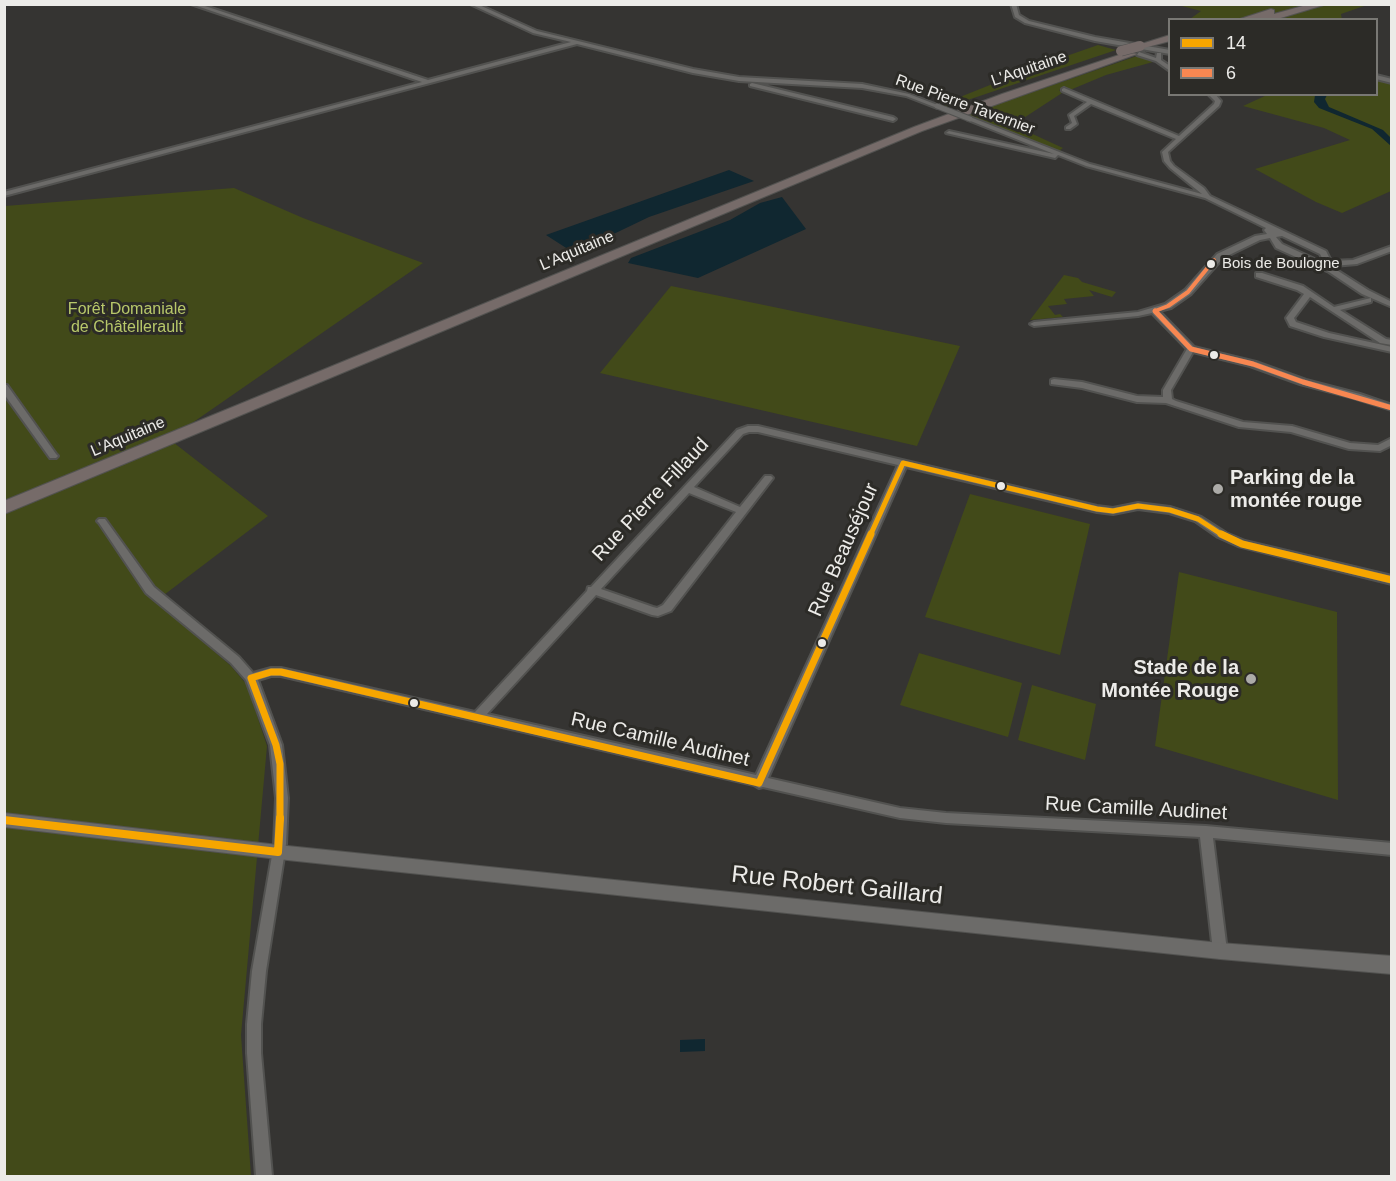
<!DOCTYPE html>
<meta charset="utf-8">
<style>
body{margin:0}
#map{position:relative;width:1396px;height:1181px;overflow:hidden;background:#353432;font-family:Arial,sans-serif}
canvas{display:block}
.frame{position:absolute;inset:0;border:6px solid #ecebe8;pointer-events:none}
.legend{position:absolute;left:1168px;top:18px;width:210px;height:78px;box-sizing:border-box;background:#2c2b27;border:2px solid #797874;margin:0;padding:8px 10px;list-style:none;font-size:18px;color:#ecebe8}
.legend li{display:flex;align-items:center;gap:12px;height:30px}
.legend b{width:30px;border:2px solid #797874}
</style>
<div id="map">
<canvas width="1396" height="1181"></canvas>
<div class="frame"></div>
<ul class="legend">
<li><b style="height:8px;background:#f7a600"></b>14</li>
<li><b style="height:8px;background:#f88751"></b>6</li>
</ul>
</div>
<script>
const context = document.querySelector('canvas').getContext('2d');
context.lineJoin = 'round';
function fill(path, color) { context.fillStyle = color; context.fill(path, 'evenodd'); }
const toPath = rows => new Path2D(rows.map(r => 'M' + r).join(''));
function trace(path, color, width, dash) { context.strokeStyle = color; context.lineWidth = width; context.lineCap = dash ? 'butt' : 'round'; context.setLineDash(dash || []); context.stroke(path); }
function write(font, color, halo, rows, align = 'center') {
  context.font = font + ' Arial,sans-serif'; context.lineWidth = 6; context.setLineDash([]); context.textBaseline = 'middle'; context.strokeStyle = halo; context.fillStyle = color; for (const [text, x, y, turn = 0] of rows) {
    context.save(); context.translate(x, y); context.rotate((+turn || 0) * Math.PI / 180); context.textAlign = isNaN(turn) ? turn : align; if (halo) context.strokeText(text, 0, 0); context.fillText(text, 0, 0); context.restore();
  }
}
fill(toPath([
 [1178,5,1367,5,1341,14,1342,20,1190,19,1201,11],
 [1098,45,1116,50,947,107,940,105,1035,67],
 [1137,56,1153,62,1106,75,1070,90,1065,88,1059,90,1062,93,1013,125,1063,148,1060,150,1067,155,966,115],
 [1377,79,1391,82,1391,191,1342,213,1316,202,1255,169,1350,140,1324,128,1243,106,1267,95,1376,94],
 [234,188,303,218,423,263,169,439,268,516,156,601,231,666,247,685,267,746,241,1035,251,1176,5,1176,5,206],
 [1064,275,1078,278,1082,282,1116,292,1112,297,1089,290,1094,296,1064,299,1067,304,1048,306,1055,315,1060,314,1063,317,1030,320],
 [671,286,764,305,960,346,917,446,600,373],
 [970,494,1090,524,1060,655,925,617],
 [1179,572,1337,612,1338,800,1155,746],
 [919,653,1022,683,1008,737,900,705],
 [1032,685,1096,704,1085,760,1018,740]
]), '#424a19');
fill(toPath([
 [1315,95,1327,95,1325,99,1329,107,1383,130,1391,138,1391,146,1372,129,1319,108,1314,102],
 [729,170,754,181,649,217,574,253,546,235],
 [782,197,806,229,698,278,628,263,631,258,730,220,760,203],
 [705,1039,705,1051,680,1052,680,1040]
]), '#102730');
const minor = toPath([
 [191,4,199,4,428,80,571,42,533,33,470,4,477,4,537,31,693,69,739,77,862,84,909,94,940,106,937,108,906,96,862,88,739,81,693,73,577,44,4,196,4,192,422,82,191,4],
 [1011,4,1016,4,1019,15,1029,21,1095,37,1170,50,1170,54,1095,41,1025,23,1015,17,1011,4],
 [1139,52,1156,58,1157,53,1161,53,1161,60,1170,66,1170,71,1156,61,1137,55,1139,52],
 [1376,75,1392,79,1392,83,1376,79,1376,75],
 [752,83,893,117,896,119,893,121,750,86,750,84,752,83],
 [1064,88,1179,136,1214,104,1215,101,1208,94,1215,94,1221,101,1219,106,1168,152,1170,161,1174,166,1204,188,1210,196,1326,251,1331,261,1353,260,1392,246,1392,251,1357,264,1333,266,1335,269,1368,290,1392,302,1392,307,1362,294,1329,272,1276,248,1270,238,1260,240,1223,258,1191,294,1171,308,1159,311,1194,347,1256,362,1306,380,1360,394,1392,405,1392,410,1354,398,1300,384,1250,366,1193,352,1171,390,1172,399,1176,401,1243,422,1292,426,1350,443,1378,445,1392,438,1392,445,1380,451,1349,449,1291,432,1239,427,1166,403,1137,402,1082,388,1051,384,1051,380,1054,379,1082,382,1137,396,1163,397,1163,390,1187,349,1152,313,1138,316,1034,326,1030,324,1034,322,1138,312,1165,304,1185,290,1217,254,1255,236,1267,234,1264,230,1266,228,1205,198,1086,166,1058,155,1055,158,946,133,949,131,1054,154,968,120,967,119,970,117,1090,164,1202,194,1170,168,1164,161,1162,152,1176,139,1091,104,1074,116,1077,124,1070,129,1066,129,1066,127,1072,123,1069,115,1087,102,1062,91,1062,89,1064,88],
 [1282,236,1320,254,1324,262,1321,262,1282,244,1276,237,1282,236],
 [1256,273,1262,273,1303,286,1334,307,1371,298,1371,302,1340,310,1386,339,1392,340,1392,345,1380,343,1310,297,1294,318,1296,322,1329,333,1392,347,1392,352,1324,337,1290,326,1286,318,1304,294,1297,290,1256,277,1256,273],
 [4,385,7,385,56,454,58,456,56,458,50,458,4,394,4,385],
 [748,426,758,426,1097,506,1113,508,1138,503,1170,507,1201,517,1226,533,1245,541,1392,576,1392,584,1238,546,1218,537,1195,521,1169,513,1138,509,1113,514,1097,512,906,467,768,778,900,808,946,813,1206,826,1392,843,1392,855,1213,838,1227,951,1225,956,1220,958,1215,956,1213,951,1200,837,946,823,900,818,763,787,759,788,754,785,281,676,271,676,258,680,282,745,288,798,286,844,266,971,261,1024,261,1053,272,1176,256,1176,247,1053,247,1024,252,971,274,844,276,798,270,745,246,680,231,663,146,593,99,523,97,521,99,519,105,519,154,587,239,657,253,673,271,668,281,668,475,712,587,591,588,587,591,587,737,430,748,426],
 [749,432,758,432,898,465,756,775,487,714,596,595,652,615,658,616,671,611,773,478,771,476,765,476,740,507,694,487,743,434,749,432],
 [689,493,736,512,663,605,657,608,653,607,601,589,689,493]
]);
const tertiary = toPath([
 [4,813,278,845,1220,943,1392,956,1392,974,1220,959,278,859,4,827,4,813]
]);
const motorway = toPath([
 [1310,4,1327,4,1274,20,1237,20,1271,9,1274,10,1274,14,1310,4],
 [1170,35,1170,41,1140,49,1135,46,1170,35],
 [1128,52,1137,54,922,131,4,514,4,501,914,127,1002,94,1128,52]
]);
trace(minor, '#525250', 4);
trace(tertiary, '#525250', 2);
trace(motorway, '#525250', 2);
fill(minor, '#6c6b69');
fill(tertiary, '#6c6b69');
fill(motorway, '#766b69');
const minorBridge = toPath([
 [937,106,970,119]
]);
const motorwayBridge = toPath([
 [1121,51,1140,46]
]);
trace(minorBridge, '#525250', 7, []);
trace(motorwayBridge, '#525250', 11, []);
trace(minorBridge, '#6c6b69', 5);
trace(motorwayBridge, '#766b69', 10);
trace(toPath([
 [903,463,1097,509,1113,511,1138,506,1170,510,1198,519,1224,536],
 [870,536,903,463]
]), '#f7a600', 5);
trace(toPath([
 [1221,534,1242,544,1392,580],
 [251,678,271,672,281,672,759,783],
 [251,678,276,745,280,764,280,820],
 [759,783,871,534]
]), '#f7a600', 7);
trace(toPath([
 [4,820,278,852],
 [278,852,280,818]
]), '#f7a600', 8);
trace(toPath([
 [1155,311,1157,313],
 [1155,311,1168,306,1188,292,1214,260]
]), '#f88751', 4);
trace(toPath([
 [1155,311,1191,349,1253,364,1303,382,1392,408]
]), '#f88751', 5);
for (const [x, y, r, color] of [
 [1211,264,5,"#ecebe8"],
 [1214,355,5,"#ecebe8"],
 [1001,486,5,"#ecebe8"],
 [1218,489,6,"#acaba8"],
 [822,643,5,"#ecebe8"],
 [1251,679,6,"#acaba8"],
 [414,703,5,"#ecebe8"]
]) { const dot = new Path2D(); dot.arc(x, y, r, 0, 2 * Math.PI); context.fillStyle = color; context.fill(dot); trace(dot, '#2c2b27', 2); }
write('15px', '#ecebe8', '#2c2b27', [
 ["Bois de Boulogne",1222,264]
], 'left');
write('16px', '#ecebe8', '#2c2b27', [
 ["L'Aquitaine",1029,69,-19],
 ["Rue Pierre Tavernier",965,105,20],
 ["L'Aquitaine",577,251,-23],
 ["L'Aquitaine",128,437,-23]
]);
write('16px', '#b8c86a', '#2c2b27', [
 ["Forêt Domaniale",127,310],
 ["de Châtellerault",127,328]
]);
write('bold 20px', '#ecebe8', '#2c2b27', [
 ["Parking de la",1230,478],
 ["montée rouge",1230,501],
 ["Stade de la",1239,668,"right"],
 ["Montée Rouge",1239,691,"right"]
], 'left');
write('20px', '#ecebe8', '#2c2b27', [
 ["Rue Pierre Fillaud",651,500,-47],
 ["Rue Beauséjour",844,550,-66],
 ["Rue Camille Audinet",660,740,13],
 ["Rue Camille Audinet",1136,809,3]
]);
write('24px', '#ecebe8', '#2c2b27', [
 ["Rue Robert Gaillard",837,886,6]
]);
</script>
